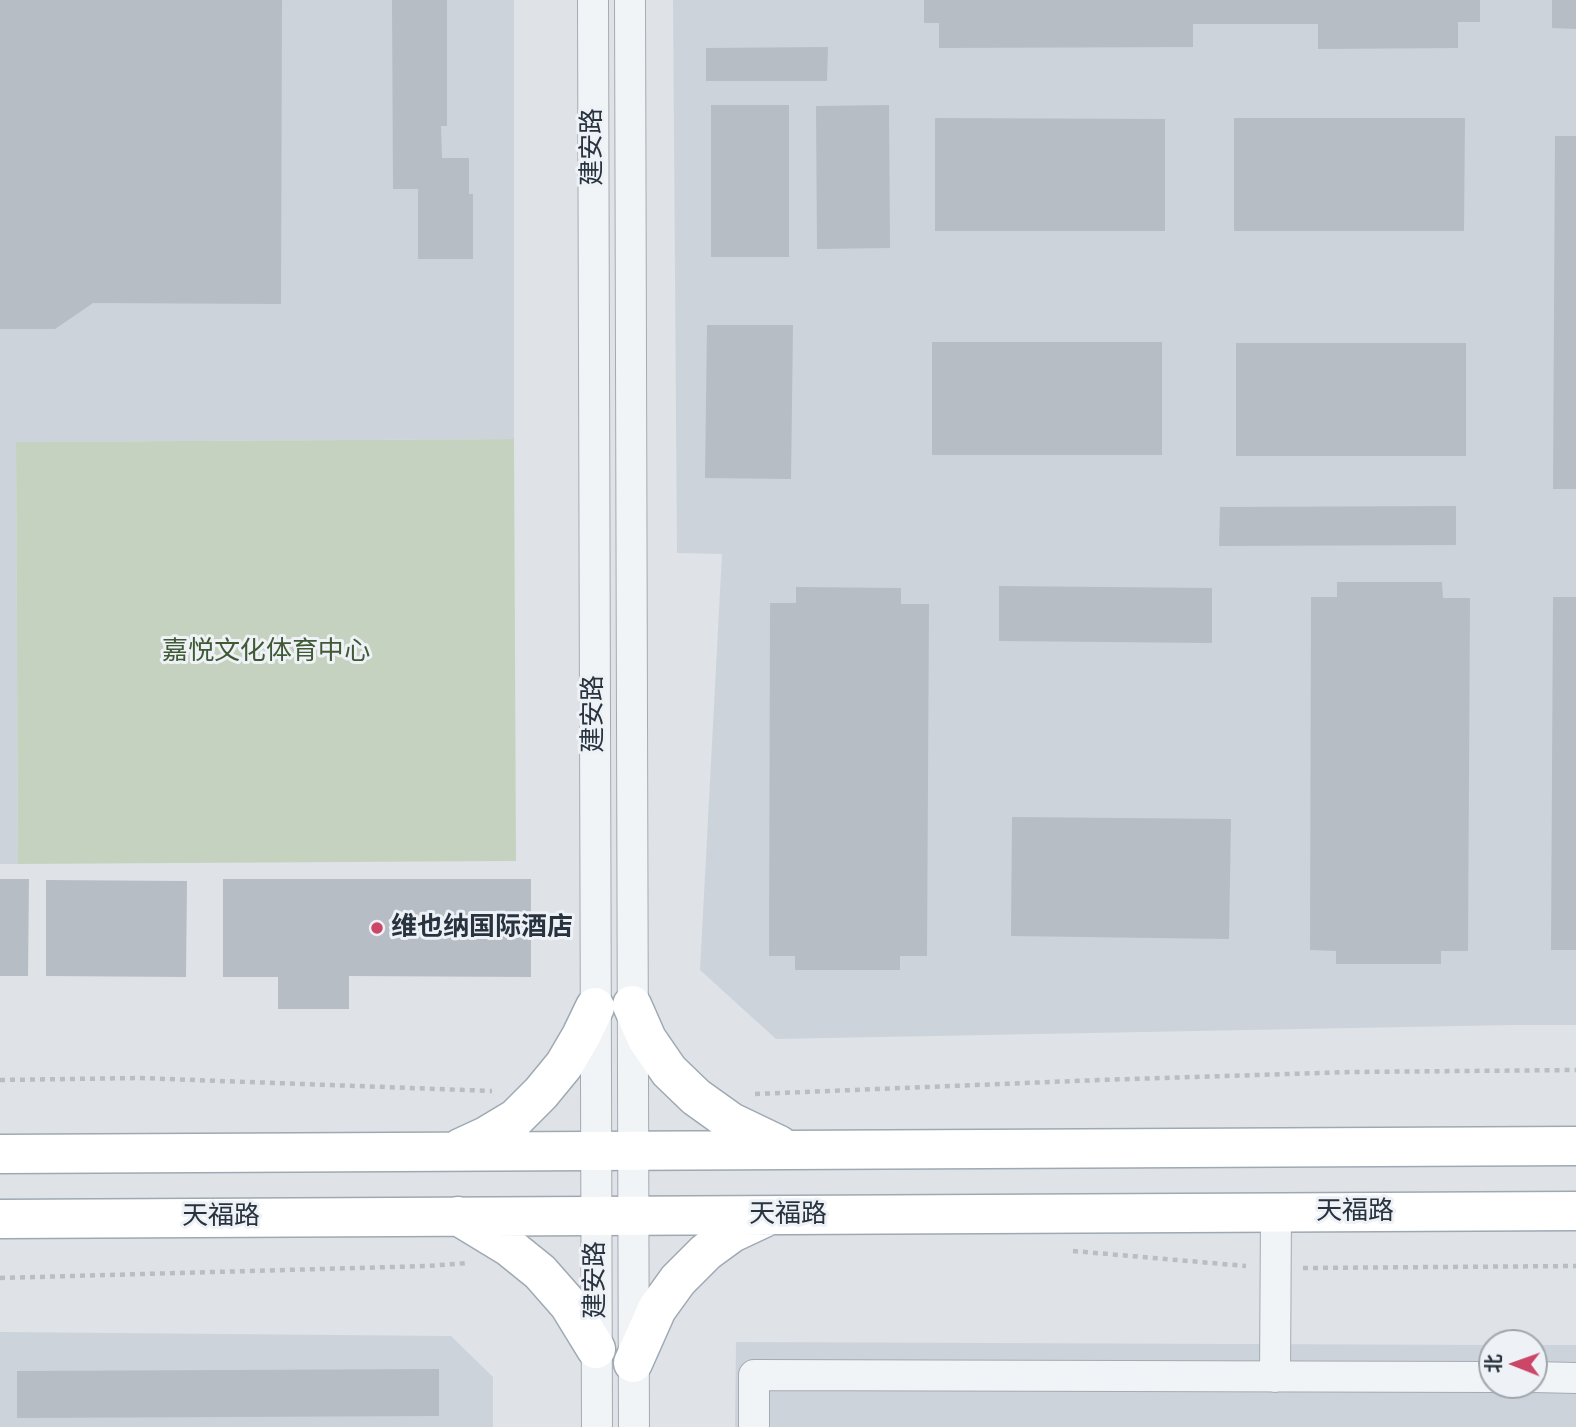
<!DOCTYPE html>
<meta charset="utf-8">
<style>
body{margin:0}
#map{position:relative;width:1576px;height:1427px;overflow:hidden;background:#dfe3e8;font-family:"Space Grotesk","Noto Sans SC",sans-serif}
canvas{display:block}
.north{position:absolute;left:1478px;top:1329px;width:70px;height:70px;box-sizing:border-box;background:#eef2f6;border:2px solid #9fa6ad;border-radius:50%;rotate:271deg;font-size:19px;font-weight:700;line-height:28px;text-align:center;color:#28333f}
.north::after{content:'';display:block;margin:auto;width:24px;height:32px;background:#cb4667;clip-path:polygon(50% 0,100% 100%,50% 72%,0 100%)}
</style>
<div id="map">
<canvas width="1576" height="1427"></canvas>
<div class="north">北</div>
</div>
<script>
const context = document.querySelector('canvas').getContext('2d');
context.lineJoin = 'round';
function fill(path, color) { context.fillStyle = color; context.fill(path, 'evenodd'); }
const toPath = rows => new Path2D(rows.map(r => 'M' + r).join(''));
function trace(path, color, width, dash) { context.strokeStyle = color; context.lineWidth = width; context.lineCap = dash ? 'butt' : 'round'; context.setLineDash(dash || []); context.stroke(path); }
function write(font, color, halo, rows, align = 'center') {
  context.font = font + ' "Space Grotesk","Noto Sans SC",sans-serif'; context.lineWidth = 6; context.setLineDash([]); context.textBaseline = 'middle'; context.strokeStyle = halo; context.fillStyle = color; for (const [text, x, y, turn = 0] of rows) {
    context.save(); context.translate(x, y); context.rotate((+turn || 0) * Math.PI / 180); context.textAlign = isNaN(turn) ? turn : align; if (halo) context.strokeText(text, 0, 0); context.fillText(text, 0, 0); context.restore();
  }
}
fill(toPath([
 [0,0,514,0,514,439,16,442,18,864,0,864],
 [673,0,1576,0,1576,1025,1512,1025,776,1039,700,970,722,554,677,553],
 [0,1332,451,1336,493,1377,493,1427,0,1427],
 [736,1342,1492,1345,1492,1385,1534,1385,1534,1345,1576,1345,1576,1427,735,1427]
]), '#cdd3da');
fill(toPath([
 [514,439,516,861,18,864,16,442]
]), '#c6d2c0');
fill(toPath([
 [0,0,282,0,281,304,93,303,55,329,0,329],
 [392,0,447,0,447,126,441,126,442,158,469,158,469,194,473,194,473,259,418,259,418,189,393,189],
 [924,0,1480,0,1480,22,1458,22,1458,48,1318,49,1318,24,1193,24,1193,47,939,48,939,23,924,23],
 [1552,0,1576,0,1576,29,1552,28],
 [828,47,827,81,706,81,706,48],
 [711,105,789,105,789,257,711,257],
 [889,105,890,248,817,249,816,106],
 [935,118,1165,119,1165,231,935,231],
 [1234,118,1465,118,1464,231,1234,231],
 [1555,136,1576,136,1576,489,1553,489],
 [707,325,793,325,791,479,705,478],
 [932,342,1162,342,1162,455,932,455],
 [1236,343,1466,343,1466,456,1236,456],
 [1456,506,1456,545,1219,546,1220,507],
 [1337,582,1442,582,1443,598,1470,598,1468,951,1441,951,1441,964,1336,964,1336,951,1310,950,1311,597,1337,597],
 [999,586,1212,588,1212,643,999,641],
 [796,587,901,588,901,604,929,604,927,956,900,956,900,970,795,970,795,956,769,956,770,603,796,603],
 [1553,597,1576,597,1576,950,1551,950],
 [1012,817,1231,819,1229,939,1011,936],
 [0,879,29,879,28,976,0,976],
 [223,879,531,879,531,977,349,976,349,1009,278,1009,278,977,223,977],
 [46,880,187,881,186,977,46,976],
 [439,1369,439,1416,17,1418,17,1371]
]), '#b6bdc5');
const minor = toPath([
 [593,0,597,1427],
 [630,0,634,1427],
 [1275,1377,1276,1213],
 [1534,1377,1576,1378],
 [754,1427,754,1375,1492,1377]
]);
const major = toPath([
 [632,1005,647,1039,669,1071,696,1097,731,1122,779,1145],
 [460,1148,486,1136,516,1118,541,1093,564,1065,581,1036,595,1007],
 [0,1154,1576,1146],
 [458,1216,509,1247,540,1272,569,1305,596,1349],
 [0,1219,1576,1211],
 [633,1363,657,1309,678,1280,706,1252,732,1233,766,1217]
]);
trace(minor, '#a4abb2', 32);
trace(major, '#9ea9b3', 41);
trace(toPath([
 [0,1080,140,1078,492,1091],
 [755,1094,1099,1080,1351,1072,1576,1070],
 [1073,1251,1246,1266],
 [1303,1268,1576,1266],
 [0,1278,428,1266,468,1263]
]), '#b9bec3', 4.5, [5, 5]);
trace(minor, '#f1f4f6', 30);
trace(major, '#fff', 38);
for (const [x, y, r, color] of [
 [377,928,7,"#cb4667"]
]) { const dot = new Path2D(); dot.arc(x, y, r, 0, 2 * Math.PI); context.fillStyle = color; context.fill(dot); trace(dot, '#eef2f6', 2.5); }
write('26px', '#28333f', '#eef2f6', [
 ["建安路",593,147,-90],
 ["建安路",594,714,-90],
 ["天福路",1355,1212],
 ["天福路",788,1215],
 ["天福路",221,1217],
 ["建安路",596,1280,-90]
]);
write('26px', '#405a36', '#eef2f6', [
 ["嘉悦文化体育中心",266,652]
]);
write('bold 26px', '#28333f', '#eef2f6', [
 ["维也纳国际酒店",391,928]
], 'left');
</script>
